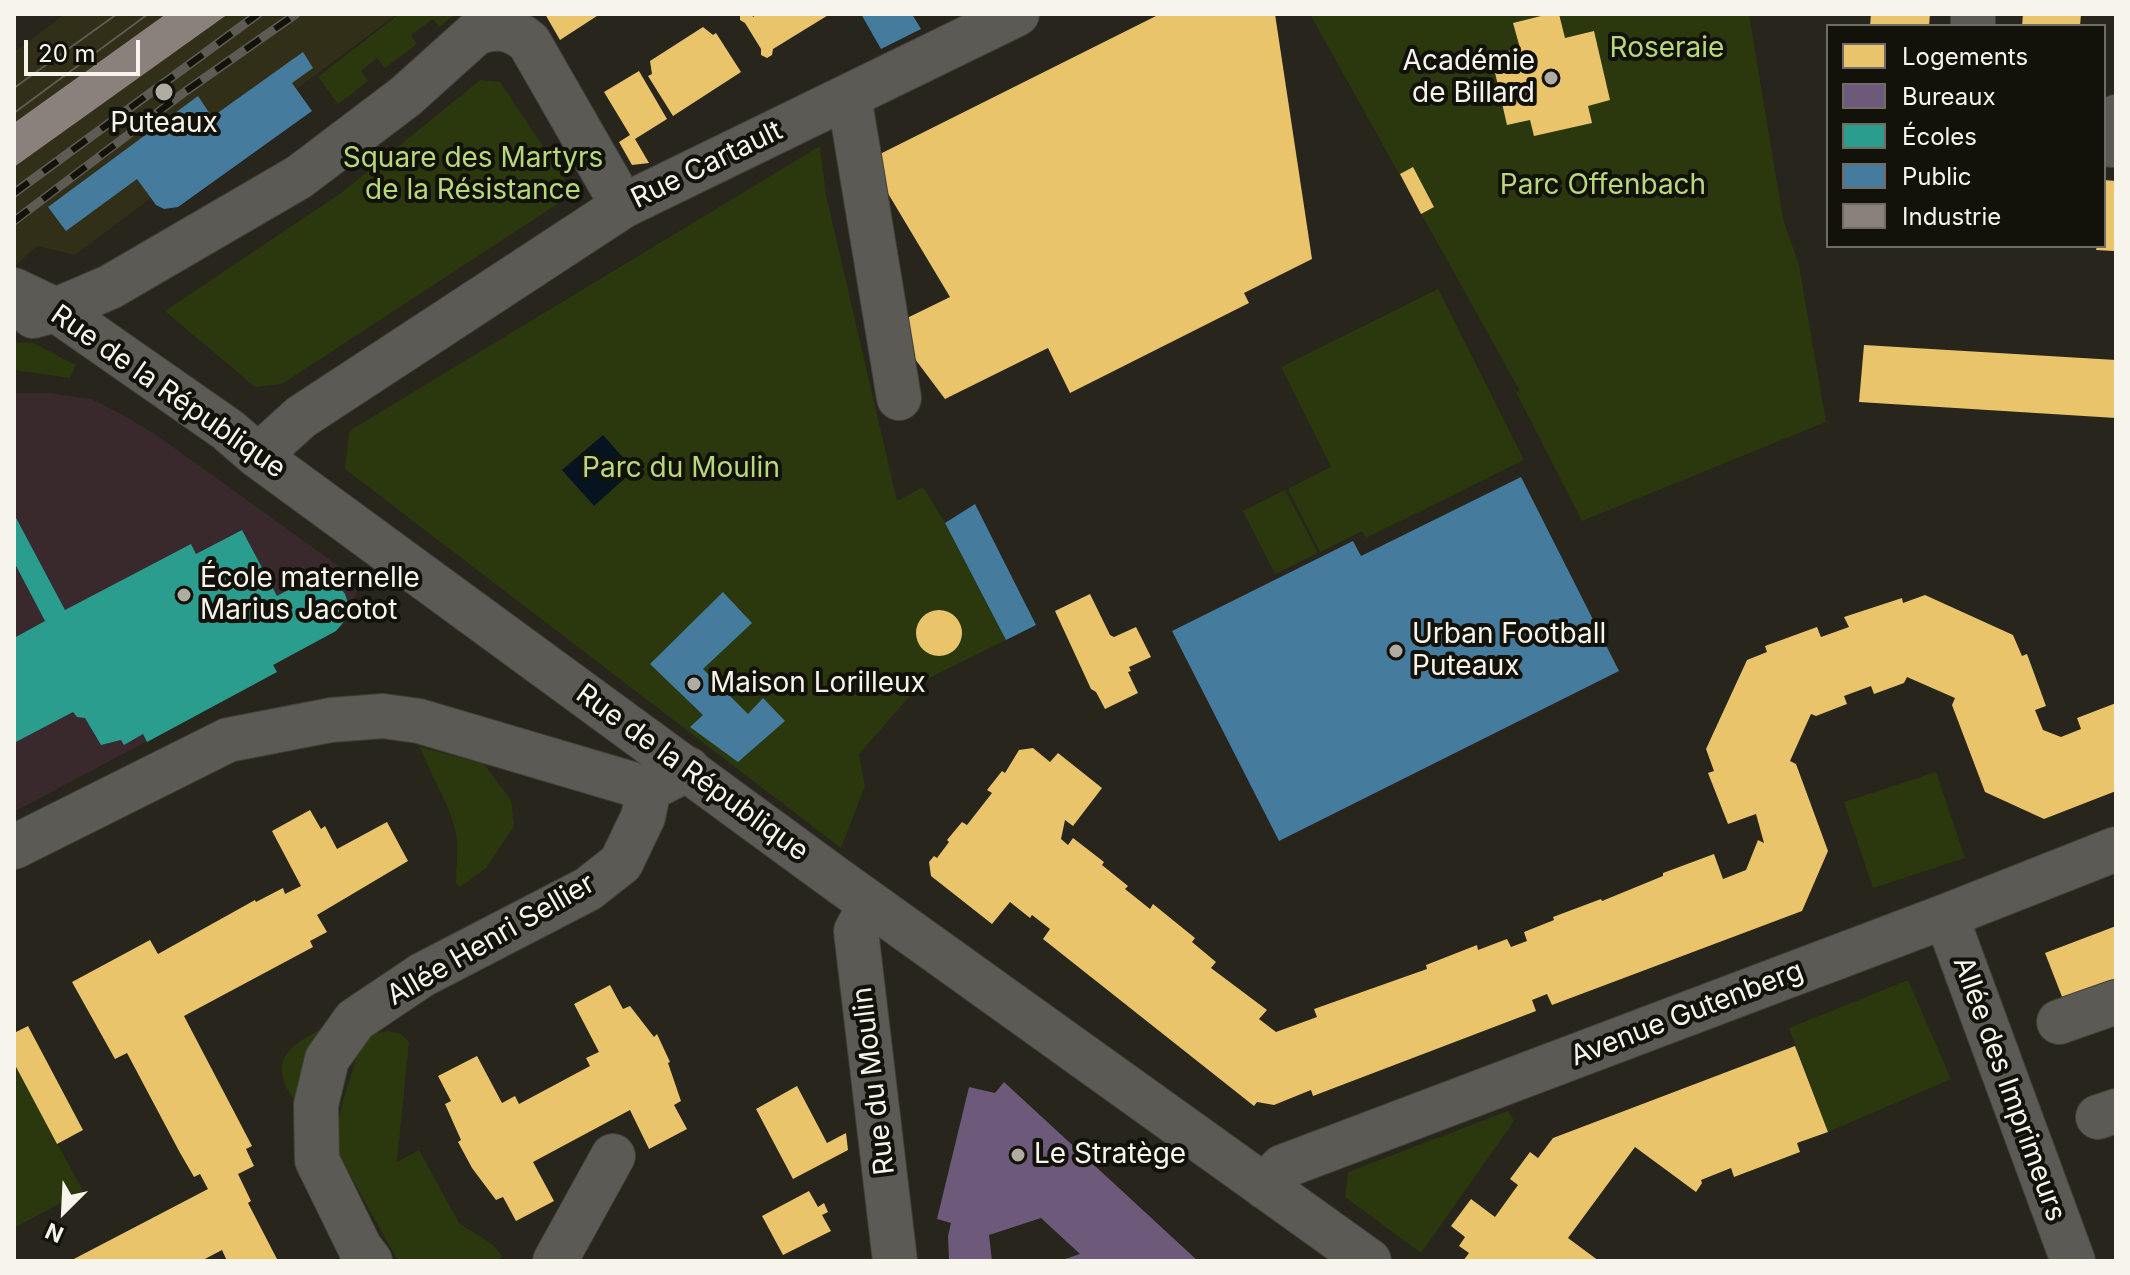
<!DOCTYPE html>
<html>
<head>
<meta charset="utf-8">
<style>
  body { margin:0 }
  #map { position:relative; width:2130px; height:1275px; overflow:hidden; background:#27251c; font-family:Inter,sans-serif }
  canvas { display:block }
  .frame { position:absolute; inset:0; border:16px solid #f7f5eb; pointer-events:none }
  .legend { position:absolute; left:1826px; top:24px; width:280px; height:224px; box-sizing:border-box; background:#12110a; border:2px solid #6e6c64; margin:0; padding:10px 14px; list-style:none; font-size:24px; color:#f7f5eb }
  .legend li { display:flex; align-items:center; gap:16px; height:40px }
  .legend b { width:40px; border:2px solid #6e6c64 }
  .north { position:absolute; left:24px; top:1171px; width:80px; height:80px; -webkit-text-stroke:6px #12110a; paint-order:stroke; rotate:204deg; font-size:22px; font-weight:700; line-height:32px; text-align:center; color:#f7f5eb }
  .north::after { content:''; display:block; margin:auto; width:28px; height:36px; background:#f7f5eb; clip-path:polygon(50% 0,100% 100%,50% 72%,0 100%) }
  .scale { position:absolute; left:24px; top:40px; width:116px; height:36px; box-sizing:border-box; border:4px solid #f7f5eb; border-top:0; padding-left:10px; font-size:24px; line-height:28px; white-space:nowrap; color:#f7f5eb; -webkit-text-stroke:6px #12110a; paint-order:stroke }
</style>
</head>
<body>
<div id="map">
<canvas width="2130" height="1275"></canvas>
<div class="frame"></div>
<ul class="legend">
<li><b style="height:22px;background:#e9c46a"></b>Logements</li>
<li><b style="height:22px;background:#6d597a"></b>Bureaux</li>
<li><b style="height:22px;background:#2a9d8f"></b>Écoles</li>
<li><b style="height:22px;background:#457b9d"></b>Public</li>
<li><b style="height:22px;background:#8a817c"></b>Industrie</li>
</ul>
<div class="north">N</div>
<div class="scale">20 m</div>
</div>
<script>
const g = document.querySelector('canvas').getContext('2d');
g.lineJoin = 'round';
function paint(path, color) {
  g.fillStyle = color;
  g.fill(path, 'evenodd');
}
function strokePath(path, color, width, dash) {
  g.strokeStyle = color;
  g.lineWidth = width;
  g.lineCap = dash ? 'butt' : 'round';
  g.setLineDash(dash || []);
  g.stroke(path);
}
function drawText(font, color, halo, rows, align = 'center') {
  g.font = font + ' Inter,sans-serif';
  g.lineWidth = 8;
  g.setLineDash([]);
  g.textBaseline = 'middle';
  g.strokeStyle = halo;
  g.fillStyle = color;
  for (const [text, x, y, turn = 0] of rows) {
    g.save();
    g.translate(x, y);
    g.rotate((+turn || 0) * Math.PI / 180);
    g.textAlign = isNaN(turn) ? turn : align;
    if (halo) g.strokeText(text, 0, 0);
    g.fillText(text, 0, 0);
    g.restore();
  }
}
paint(new Path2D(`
  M65,14H397L75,255L37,246L14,267V52Z`), '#322f19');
paint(new Path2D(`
  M14,393H49L92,399L123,415L155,434L361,582L341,627L274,665L277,672L14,812Z`), '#39282c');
paint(new Path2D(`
  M399,14H456L439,27L433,19L411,35L417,44L385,68L377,58L361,71L368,81L338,104L318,77Z
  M1310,14H1749L1783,219L1799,265L1826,422L1582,521L1516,392L1520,391Z
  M480,80L500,82L565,179L559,203L282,384L255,387L165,311L341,193Z
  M820,146L826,195L897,501L923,487L945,523L1006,640L923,681L859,754L865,786L841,848L345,469L349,431Z
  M1438,289L1524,460L1366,538L1362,531L1320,552L1288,489L1331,467L1281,367Z
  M14,342L33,343L76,365L70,378L14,370Z
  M1285,490L1318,553L1275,574L1243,511Z
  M420,747L484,764L511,800L514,826L486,868L460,887L456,884C456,870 458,855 457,840C453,808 431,777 420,747Z
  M1936,772L1965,858L1873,888L1844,802Z
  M1908,980L1951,1079L1828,1132L1789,1028Z
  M325,1027L298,1107C293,1098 285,1088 283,1078C275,1050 306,1038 325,1027Z
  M387,1031L401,1034L409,1042L397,1162L419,1150L459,1223L493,1245L503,1257L494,1261H398L340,1157C329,1128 353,1072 362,1041L376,1033Z
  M14,1063L83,1191L14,1228Z
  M1508,1111L1514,1121L1421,1253L1345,1197L1348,1172Z`), '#2b380e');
paint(new Path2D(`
  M603,435L634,470L594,506L562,470Z`), '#051420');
paint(new Path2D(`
  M545,14H600L560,40Z
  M740,14H752L753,17L757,14H830L773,49L772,55L767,58L761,55V49L745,23L740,20Z
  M1160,14H1275L1312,259L1244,293L1249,303L1070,393L1048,348L945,399L915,359L905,319L950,297L868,160Z
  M1549,14H1559L1565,38L1594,31L1610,100L1588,106L1592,123L1534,136L1530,120L1507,125L1491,55L1520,48L1513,23Z
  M1871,14H1930L1929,26H1870Z
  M2023,14H2081L2080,26H2022Z
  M703,27L713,35L716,33L741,72L673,116L648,76L652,74L650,61Z
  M639,71L667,119L635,139L649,163L632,165L619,142L630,135L604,92Z
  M1413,167L1434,207L1421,214L1400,174Z
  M2104,180L2116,181L2114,251L2096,250L2097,246H2104Z
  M1864,345L2116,360V418L1859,402Z
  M1090,594L1110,635L1114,637L1136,627L1151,657L1129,667L1131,671L1128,672L1138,693L1105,709L1096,692L1091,689L1055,611Z
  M1925,595L2013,635L2022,656L2027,654L2046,706L2035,710L2043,730L2061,737L2081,729L2077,718L2116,703V791L2044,819L1985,792L1952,705L1955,698L1907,677L1904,683L1874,694L1871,686L1844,696L1847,704L1816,716L1811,714L1790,761L1796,764L1828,851L1802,911L1552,1005L1547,994L1532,1000L1536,1011L1313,1096L1311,1090L1274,1105L1257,1102L1254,1106L1043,939L1050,929L1032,915L1030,918L1010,902L992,924L931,876L929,862L934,856L937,858L949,842L947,840L962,822L967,825L992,793L987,790L1002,771L1005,773L1019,750L1033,748L1050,762L1058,753L1102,788L1073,826L1065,820L1061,839L1068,845L1073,838L1104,862L1102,865L1128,886L1125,889L1150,909L1153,904L1195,938L1192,942L1216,962L1211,968L1267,1010L1259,1019L1276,1032L1317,1017L1314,1009L1427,969L1426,965L1477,945L1478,950L1507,939L1511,947L1527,941L1524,932L1554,920L1553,917L1601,899L1602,901L1663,876V873L1714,854L1723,879L1746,870L1758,840L1764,843L1756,814L1728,824L1708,773L1714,771L1706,749L1747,660L1767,652L1765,646L1817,627L1821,637L1849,627L1844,617L1902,598L1903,603Z
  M916 633a23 23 0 1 1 46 0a23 23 0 1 1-46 0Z
  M310,810L321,829L325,826L337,849L387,822L408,861L317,915L327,932L310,941L313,947L184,1016L252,1146L246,1149L254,1166L238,1174L251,1201L248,1203L278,1261H227L222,1250L201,1261H70L208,1189L200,1174L194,1177L179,1151L127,1053L115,1059L72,982L150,940L158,954L255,900L256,902L283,888L285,894L301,886L272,831Z
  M2116,926V988L2066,1007L2045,953Z
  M610,985L623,1009L630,1006L654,1037L657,1034L670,1062L668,1063L681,1101L674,1105L687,1129L649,1149L630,1110L533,1162L554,1201L516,1221L503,1197L496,1200L472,1168L458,1142L461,1140L445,1104L451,1101L438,1076L477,1056L502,1103L515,1096L519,1104L590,1066L586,1058L599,1052L574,1004Z
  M28,1026L83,1130L57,1144L14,1063V1033Z
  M1795,1046L1828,1132L1797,1143L1800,1152L1734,1177L1731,1168L1701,1180L1702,1183L1696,1192L1635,1147L1568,1238L1599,1261H1463L1469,1253L1459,1246L1465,1237L1451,1226L1471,1199L1495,1217L1518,1185L1510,1179L1530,1152L1538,1158L1553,1138Z
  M797,1086L827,1143L846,1133L848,1150L793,1179L756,1109Z
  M809,1191L818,1207L824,1203L828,1212L822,1215L831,1231L783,1255L762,1216Z`), '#e9c46a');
paint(new Path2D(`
  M1004,1082L1198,1261H1059L1080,1254L1041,1218L989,1235L992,1261H949L948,1236L951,1223L937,1219L969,1087L995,1093Z`), '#6d597a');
paint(new Path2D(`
  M14,514L65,610L191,544L196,554L242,530L277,596L306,580L326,578L336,583L345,594L348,603L347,618L336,631L273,665L277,672L147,742L143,734L124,745L121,740L101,745L85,718L77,717L73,712L14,743V638L45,621L14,562Z`), '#2a9d8f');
paint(new Path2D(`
  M861,14H912L921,29L881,49Z
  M303,52L313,68L292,83L312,111L178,207L164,209L156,205L137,179L66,231L48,207L198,96L212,117Z
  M1521,477L1619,671L1279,841L1172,631L1353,541L1361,556Z
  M975,504L1036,625L1006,640L945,523Z
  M723,592L752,623L703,669L748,714L763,698L785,721L738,762L690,727L703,715L650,664Z`), '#457b9d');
paint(new Path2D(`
  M166,14H228L14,167V123Z`), '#8a817c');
const minor = new Path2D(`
  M1973,26V14
  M849,96L899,398
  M2104,144L2114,145L2116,117
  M14,290L56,310L228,430L258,456L836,879L1369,1261
  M33,316L56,310L110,287L299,177L406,96L476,33C498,25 512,28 529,42L623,206
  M258,456L301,417L623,206L1017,14
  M14,847L228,740L331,720L383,716L419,721L649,789L688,769
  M871,904L856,931L895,1261
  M1946,916L2073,1261
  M2059,1022L2116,1002
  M2098,1117L2116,1111
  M1265,1187L1282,1167L1946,916L2116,849
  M370,1261L360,1248L317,1160L316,1105L327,1059L355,1020L422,975L588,889L621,863L643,817L649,789
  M555,1261L613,1156`);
strokePath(minor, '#414039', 46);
strokePath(minor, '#5b5a54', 44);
strokePath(new Path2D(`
  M14,88L117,14
  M14,113L148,14`), '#5d5b54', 2);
const rail = new Path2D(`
  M14,193L258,14
  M14,221L186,91L296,14`);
strokePath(rail, '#5d5b54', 9);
strokePath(rail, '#12110a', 6, [18]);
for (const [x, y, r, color] of [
  [1551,78,8,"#aeaca3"],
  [164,92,10,"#aeaca3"],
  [184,595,8,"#aeaca3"],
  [1396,651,8,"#aeaca3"],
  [694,684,8,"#aeaca3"],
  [1018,1155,8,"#aeaca3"]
]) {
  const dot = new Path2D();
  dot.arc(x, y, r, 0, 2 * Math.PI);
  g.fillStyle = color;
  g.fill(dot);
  strokePath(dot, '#12110a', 3);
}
drawText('28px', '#b7d97b', '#12110a', [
  ["Roseraie",1667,49],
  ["Square des Martyrs",473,159],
  ["de la Résistance",473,191],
  ["Parc Offenbach",1603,186],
  ["Parc du Moulin",681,469]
]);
drawText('28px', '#f7f5eb', '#12110a', [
  ["Académie",1535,62,"right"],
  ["de Billard",1535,94,"right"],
  ["Puteaux",164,124,"center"],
  ["École maternelle",200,579],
  ["Marius Jacotot",200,611],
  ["Urban Football",1412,635],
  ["Puteaux",1412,667],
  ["Maison Lorilleux",710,684],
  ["Le Stratège",1034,1155]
], 'left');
drawText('28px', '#f7f5eb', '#12110a', [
  ["Rue Cartault",707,165,-26],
  ["Rue de la République",168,392,35],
  ["Rue de la République",692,773,36],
  ["Allée Henri Sellier",491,940,-30],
  ["Avenue Gutenberg",1687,1014,-21],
  ["Rue du Moulin",874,1081,-97],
  ["Allée des Imprimeurs",2009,1089,70]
]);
</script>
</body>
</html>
